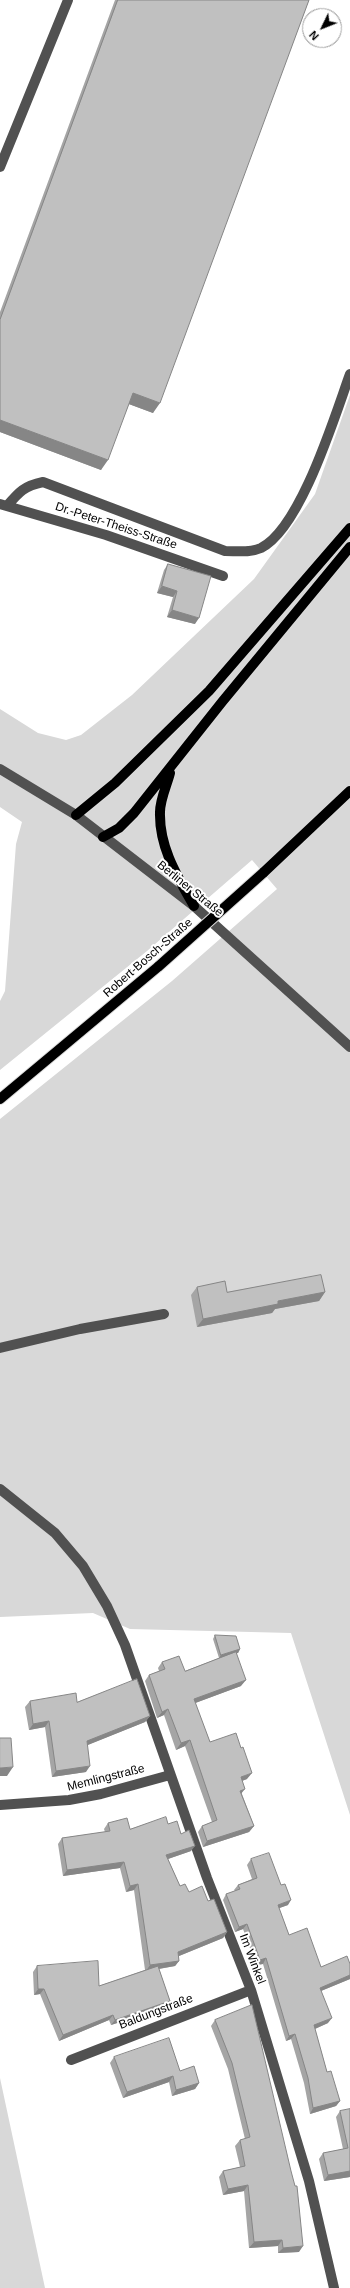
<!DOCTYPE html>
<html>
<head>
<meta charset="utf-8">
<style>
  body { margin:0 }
  #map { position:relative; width:350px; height:2288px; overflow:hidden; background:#fff; font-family:Helvetica,sans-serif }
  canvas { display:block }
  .north { position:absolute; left:302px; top:8px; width:40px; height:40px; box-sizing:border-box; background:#fff; border:1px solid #999; border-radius:50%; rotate:227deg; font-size:11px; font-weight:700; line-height:16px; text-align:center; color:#000 }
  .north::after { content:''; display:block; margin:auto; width:14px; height:18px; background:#000; clip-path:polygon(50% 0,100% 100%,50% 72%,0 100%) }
</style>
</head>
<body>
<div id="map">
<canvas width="350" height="2288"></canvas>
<div class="north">N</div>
</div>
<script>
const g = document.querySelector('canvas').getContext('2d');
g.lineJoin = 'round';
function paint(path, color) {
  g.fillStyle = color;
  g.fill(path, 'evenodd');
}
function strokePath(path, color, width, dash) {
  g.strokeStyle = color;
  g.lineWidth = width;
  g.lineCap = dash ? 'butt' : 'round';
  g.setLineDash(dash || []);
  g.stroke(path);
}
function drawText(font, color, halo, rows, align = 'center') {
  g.font = font + ' Helvetica,sans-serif';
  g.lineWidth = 4;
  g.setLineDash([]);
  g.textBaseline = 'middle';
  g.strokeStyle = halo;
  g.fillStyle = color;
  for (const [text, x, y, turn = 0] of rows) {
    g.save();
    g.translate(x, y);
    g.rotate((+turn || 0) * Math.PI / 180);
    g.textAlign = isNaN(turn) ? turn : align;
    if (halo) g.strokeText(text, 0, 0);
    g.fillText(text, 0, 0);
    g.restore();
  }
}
paint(new Path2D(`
  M350,395V1815L291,1633L130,1629L93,1613L0,1617V1119L172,981L277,889L252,860L147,951L0,1070V1001L5,991L16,844L22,822L0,807V709L38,733L66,740L81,735L132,695L254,579L315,494Z
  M0,2078L45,2288H0Z`), '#d8d8d8');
const major = new Path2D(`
  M170,773C167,785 160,799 160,812C159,847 177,876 194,906
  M76,815L115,783L209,691L350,528
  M103,837L119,828L134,813L222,702L350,547
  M263,873L350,791
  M0,1099L159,966`);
strokePath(major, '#dbdbdb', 12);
strokePath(new Path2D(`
  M0,167L68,0
  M0,504L106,535L223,576
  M7,506C19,492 24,486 43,482L225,551C237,551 250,553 261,548C301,528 335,415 350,374
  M0,769L76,815L194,906L350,1047
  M0,1348L80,1329L164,1314
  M0,1489L55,1533L83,1566L107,1606L125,1645L207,1878L251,1990L309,2181L334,2288
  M0,1805L69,1800L101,1794L170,1775
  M71,2060L251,1990`), '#515151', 10);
strokePath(major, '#000', 10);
const majorBridge = new Path2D(`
  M159,966L263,873`);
strokePath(majorBridge, '#dbdbdb', 12, []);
strokePath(majorBridge, '#000', 10);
paint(new Path2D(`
  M115,0H309L153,413L129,404L101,470L0,432V312Z
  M168,564L195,624L167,617L173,597L157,593L164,570Z
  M197,1287L227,1292H325L319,1301L275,1309L272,1313L197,1327L191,1295Z
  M215,1635L240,1649L238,1653H236L241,1686L195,1703L210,1742L247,1779L242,1781V1794L254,1826L249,1832L203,1847L198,1832L202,1826L212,1822L185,1746L176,1750L164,1715L157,1718L145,1681L149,1675L159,1671L158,1668L162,1662L185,1671L219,1658L213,1639Z
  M30,1701L77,1702L150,1716L145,1722L87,1745L86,1772L52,1777L45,1727L29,1730L25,1707Z
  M108,1823L130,1829L168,1824L181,1834L191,1851L168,1859L180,1886L189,1892L208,1901L227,1932L223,1938L179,1956V1961L175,1966L159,1969L170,2001L166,2007L111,2025L109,2020L59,2041L40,1994L34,1995L33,1972L37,1966L99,1986L145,1970L134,1890L126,1892L120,1868L63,1876L58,1844L62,1838L105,1832L104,1829Z
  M251,1859L288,1905L279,1908L289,1935L321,1967L350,1964V1979L321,1991L328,2023L315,2029L327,2072L340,2101L336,2106L310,2114L304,2083L291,2039L286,2041L263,1964L256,1965L243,1929L235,1932L223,1900L226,1894L235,1891L234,1890L238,1885L252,1879L247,1865Z
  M252,2005L299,2252L278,2253V2246L249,2248L244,2191L223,2195L219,2177L223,2171L240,2167L235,2146L240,2140L245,2139L228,2069L211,2026L215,2020Z
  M114,2057L180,2071L199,2083L195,2089L172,2096L169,2082L123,2098L110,2063Z
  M350,2109V2177L324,2181L319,2159L323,2153L343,2149L336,2117L340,2111Z`), '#a5a5a5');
paint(new Path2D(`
  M133,393L160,403L153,413L126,403Z
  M0,420L108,460L101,470L0,432Z
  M162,586L177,591L173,597L157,593Z
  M172,610L199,618L195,624L167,617Z
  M325,1292L319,1301L275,1309L272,1313L197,1327L203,1319L278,1301Z
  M240,1649L238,1653L219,1658L221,1655Z
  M246,1680L241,1686L190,1705L194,1699Z
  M168,1709L164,1715L157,1718L162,1712Z
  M150,1716L145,1722L83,1747L87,1741Z
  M49,1721L45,1727L29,1730L33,1724Z
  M190,1740L185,1746L176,1750L181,1743Z
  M90,1766L86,1772L52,1777L56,1771Z
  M13,1767L7,1776H0V1768Z
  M252,1773L247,1779L236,1783L241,1777Z
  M245,1789L240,1795V1791Z
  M254,1826L249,1832L203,1847L207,1841Z
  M195,1846L191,1851L162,1861L166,1855Z
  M124,1862L120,1868L63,1876L67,1870Z
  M138,1884L134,1890L126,1892L130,1886Z
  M291,1900L288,1905L274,1910L278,1905Z
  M247,1924L243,1929L235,1932L239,1927Z
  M227,1932L223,1938L174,1958L178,1952Z
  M266,1958L263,1964L256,1965L260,1960Z
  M179,1961L175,1966L146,1971L150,1965Z
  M350,1975V1979L316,1993L320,1988Z
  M38,1989H44L40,1994L34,1995Z
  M170,2001L166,2007L111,2025L115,2020Z
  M113,2015L109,2020L59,2041L63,2035Z
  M332,2018L328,2023L310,2031L314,2025Z
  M295,2034L291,2039L286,2041L289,2036Z
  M173,2076L169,2082L123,2098L127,2092Z
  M199,2083L195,2089L172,2096L176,2090Z
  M340,2101L336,2106L310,2114L313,2108Z
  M350,2171V2177L324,2181L328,2175Z
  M248,2185L244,2191L223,2195L228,2189Z
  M282,2240L278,2246L249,2248L254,2242Z
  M303,2246L299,2252L278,2253L283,2248Z`), '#868686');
const building = new Path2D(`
  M118,0H309L160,403L133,393L108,460L0,420V320Z
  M168,564L211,576L199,618L172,610L177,591L162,586Z
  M321,1275L325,1292L278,1301V1304L203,1319L197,1287L225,1281L227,1292Z
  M215,1635L236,1636L240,1649L221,1655Z
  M236,1652L246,1680L194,1699L210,1742L236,1733L241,1748L243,1747L252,1773L241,1777L245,1789L240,1791L254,1826L207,1841L202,1826L217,1820L190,1740L181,1743L168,1709L162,1712L149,1675L165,1669L162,1662L179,1656L185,1671Z
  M137,1679L150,1716L87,1741L90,1766L56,1771L49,1721L33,1724L30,1701L76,1693L77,1702Z
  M0,1738H11L13,1767L0,1768Z
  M166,1817L168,1824L177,1821L181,1834L189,1830L195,1846L166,1855L180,1886L185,1884L189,1892L202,1886L208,1901L214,1899L227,1932L178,1952L179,1961L150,1965L138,1884L130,1886L124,1862L67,1870L62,1838L110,1831L108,1823L127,1818L130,1829Z
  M269,1853L281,1885L285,1884L291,1900L278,1905L289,1935L307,1928L321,1967L347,1956L350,1964V1975L320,1988L332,2018L314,2025L327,2072L331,2071L340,2101L313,2108L308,2078L295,2034L289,2036L266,1958L260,1960L247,1924L239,1927L226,1894L240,1889L238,1885L257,1878L251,1859Z
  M98,1961L99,1986L158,1966L170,2001L115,2020L113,2015L63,2035L44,1989H38L37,1966Z
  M252,2005L291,2171L295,2186H297L303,2246L283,2248L282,2240L254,2242L248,2185L228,2189L223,2171L245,2166L240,2140L250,2137L232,2063L215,2020Z
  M169,2038L180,2071L194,2066L199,2083L176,2090L173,2076L127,2092L114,2057Z
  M350,2109V2171L328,2175L323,2153L348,2148L340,2111Z`);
paint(building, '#c0c0c0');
strokePath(building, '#868686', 1);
drawText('12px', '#000', '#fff', [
  ["Dr.-Peter-Theiss-Straße",116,526,18],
  ["Berliner Straße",190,889,39],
  ["Robert-Bosch-Straße",148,958,-41],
  ["Memlingstraße",106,1778,-14],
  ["Im Winkel",252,1959,69],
  ["Baldungstraße",156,2012,-21]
]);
</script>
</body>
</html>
